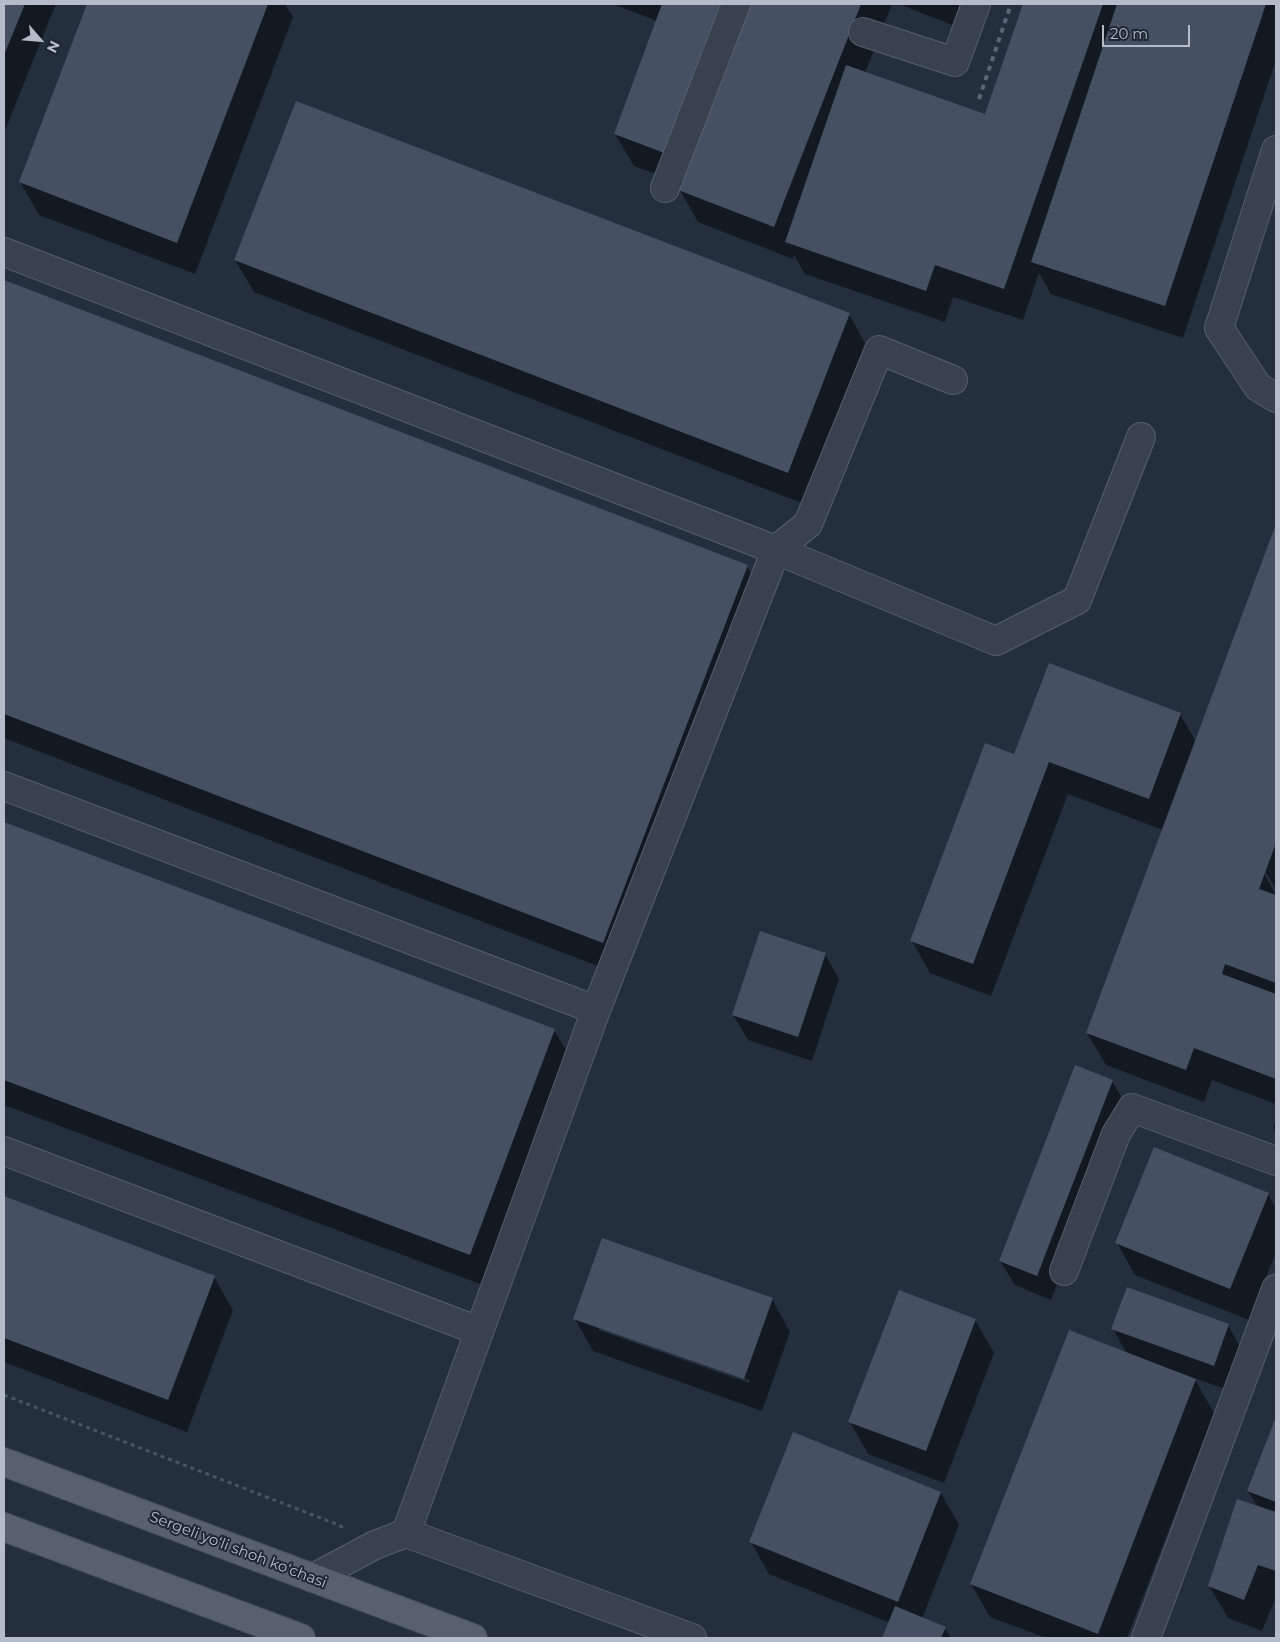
<!DOCTYPE html>
<html>
<head>
<meta charset="utf-8">
<style>
  body { margin:0 }
  #map { position:relative; width:1280px; height:1642px; overflow:hidden; background:#242f3e; font-family:Montserrat,sans-serif }
  canvas { display:block }
  .frame { position:absolute; inset:0; border:5px solid #b4bcc9; pointer-events:none }
  .north { position:absolute; left:15px; top:15px; width:50px; height:50px; -webkit-text-stroke:4px #1d2633; paint-order:stroke; rotate:117deg; font-size:14px; font-weight:700; line-height:20px; text-align:center; color:#b4bcc9 }
  .north::after { content:''; display:block; margin:auto; width:18px; height:22px; background:#b4bcc9; clip-path:polygon(50% 0,100% 100%,50% 72%,0 100%) }
  .scale { position:absolute; left:1102px; top:25px; width:88px; height:22px; box-sizing:border-box; border:2px solid #b4bcc9; border-top:0; padding-left:6px; font-size:15px; line-height:18px; white-space:nowrap; color:#b4bcc9; -webkit-text-stroke:4px #1d2633; paint-order:stroke }
</style>
</head>
<body>
<div id="map">
<canvas width="1280" height="1642"></canvas>
<div class="frame"></div>
<div class="north">N</div>
<div class="scale">20 m</div>
</div>
<script>
const g = document.querySelector('canvas').getContext('2d');
g.lineJoin = 'round';
function paint(path, color) {
  g.fillStyle = color;
  g.fill(path, 'evenodd');
}
function strokePath(path, color, width, dash) {
  g.strokeStyle = color;
  g.lineWidth = width;
  g.lineCap = dash ? 'butt' : 'round';
  g.setLineDash(dash || []);
  g.stroke(path);
}
function drawText(font, color, halo, rows, align = 'center') {
  g.font = font + ' Montserrat,sans-serif';
  g.lineWidth = 4;
  g.setLineDash([]);
  g.textBaseline = 'middle';
  g.strokeStyle = halo;
  g.fillStyle = color;
  for (const [text, x, y, turn = 0] of rows) {
    g.save();
    g.translate(x, y);
    g.rotate((+turn || 0) * Math.PI / 180);
    g.textAlign = isNaN(turn) ? turn : align;
    if (halo) g.strokeText(text, 0, 0);
    g.fillText(text, 0, 0);
    g.restore();
  }
}
paint(new Path2D(`
  M4,4H56L4,133Z
  M88,4H285L293,17L195,274L39,215L20,182Z
  M613,4H892L865,73L986,115L1025,4H1276V60L1183,338L1051,294L1039,273L1023,320L953,297L945,322L805,274L794,255L793,259L698,222L680,190L682,184L634,166L615,134L657,21Z
  M899,4H960L952,25Z
  M235,260L849,314L867,347L807,505L254,292Z
  M4,281L747,566L765,598L621,975L4,738Z
  M1276,527V890L1263,867L1261,868L1276,895V1104L1212,1080L1204,1102L1106,1065L1087,1033L1163,830L1068,794L991,996L930,973L912,941L1015,755L1180,714L1196,742Z
  M4,823L554,1030L573,1062L488,1287L4,1105Z
  M825,954L839,979L812,1061L748,1040L733,1015Z
  M1112,1081L1126,1105L1051,1300L1015,1285L1000,1261Z
  M1276,1119V1134L1273,1128Z
  M1268,1194L1276,1209V1252L1249,1320L1135,1275L1117,1243Z
  M4,1198L214,1277L233,1310L187,1432L4,1362Z
  M772,1299L790,1332L762,1411L593,1351L575,1319ZM599,1327L750,1380L749,1383L599,1330Z
  M975,1320L994,1353L944,1483L868,1454L850,1422Z
  M1228,1325L1242,1350L1228,1390L1194,1378L1214,1413L1127,1638H1046L990,1617L971,1584L1127,1354L1113,1329Z
  M1276,1420V1597L1262,1631L1228,1618L1209,1586L1258,1507L1248,1491Z
  M941,1493L959,1525L922,1619L945,1628L951,1638H883L890,1623L769,1574L751,1542Z`), '#0007');
paint(new Path2D(`
  M4,4H25L4,55Z
  M87,4H268L177,243L19,182Z
  M662,4H723L667,154L614,134Z
  M750,4H861L774,227L678,190Z
  M1023,4H1103L1004,289L935,265L926,291L785,242L846,65L985,114Z
  M1117,4H1266L1165,306L1031,262Z
  M296,101L850,313L788,473L234,260Z
  M4,280L748,565L603,943L4,714Z
  M1276,524V843L1259,889L1276,895V983L1225,964L1222,974L1276,994V1079L1194,1048L1186,1070L1086,1033Z
  M1049,663L1181,713L1149,799L1049,762L973,964L910,941L985,743L1014,754Z
  M4,822L555,1029L470,1255L4,1080Z
  M760,931L826,953L798,1037L732,1015Z
  M1075,1065L1113,1080L1037,1276L999,1261Z
  M1154,1147L1269,1193L1230,1289L1115,1243Z
  M4,1196L215,1276L168,1400L4,1338Z
  M602,1238L773,1298L744,1379L573,1319Z
  M1127,1287L1229,1324L1214,1366L1111,1329Z
  M899,1290L976,1319L926,1451L848,1422Z
  M1069,1330L1196,1379L1098,1634L970,1584Z
  M1276,1417V1502L1247,1491Z
  M793,1432L941,1492L898,1602L749,1542Z
  M1237,1499L1276,1512V1571L1258,1565L1244,1600L1208,1586Z
  M895,1606L946,1627L941,1638H882Z`), '#455162');
const minor = new Path2D(`
  M863,32L955,62L976,4
  M1276,150L1219,328L1258,387L1276,398
  M665,188L736,4
  M4,252L776,550L596,1010L406,1533
  M953,380L879,350L808,524L776,550L996,641L1077,600L1141,437
  M4,786L596,1010
  M4,1151L479,1331
  M1064,1271L1116,1134L1132,1108L1276,1161
  M313,1578L375,1545L406,1533L692,1638
  M1146,1638L1276,1289`);
const major = new Path2D(`
  M4,1462L473,1638
  M4,1527L301,1638`);
strokePath(minor, '#565f6c', 30);
strokePath(major, '#414a57', 30);
strokePath(new Path2D(`
  M4,1395L336,1524L344,1528`), '#44595c', 3, [4, 4]);
strokePath(minor, '#38414e', 28);
strokePath(major, '#56606e', 28);
strokePath(new Path2D(`
  M979,99L1011,4`), '#5a6575', 4, [5, 5]);
drawText('15px', '#b4bcc9', '#1d2633', [
  ["Sergeli yo‘li shoh ko‘chasi",238,1550,21]
]);
</script>
</body>
</html>
